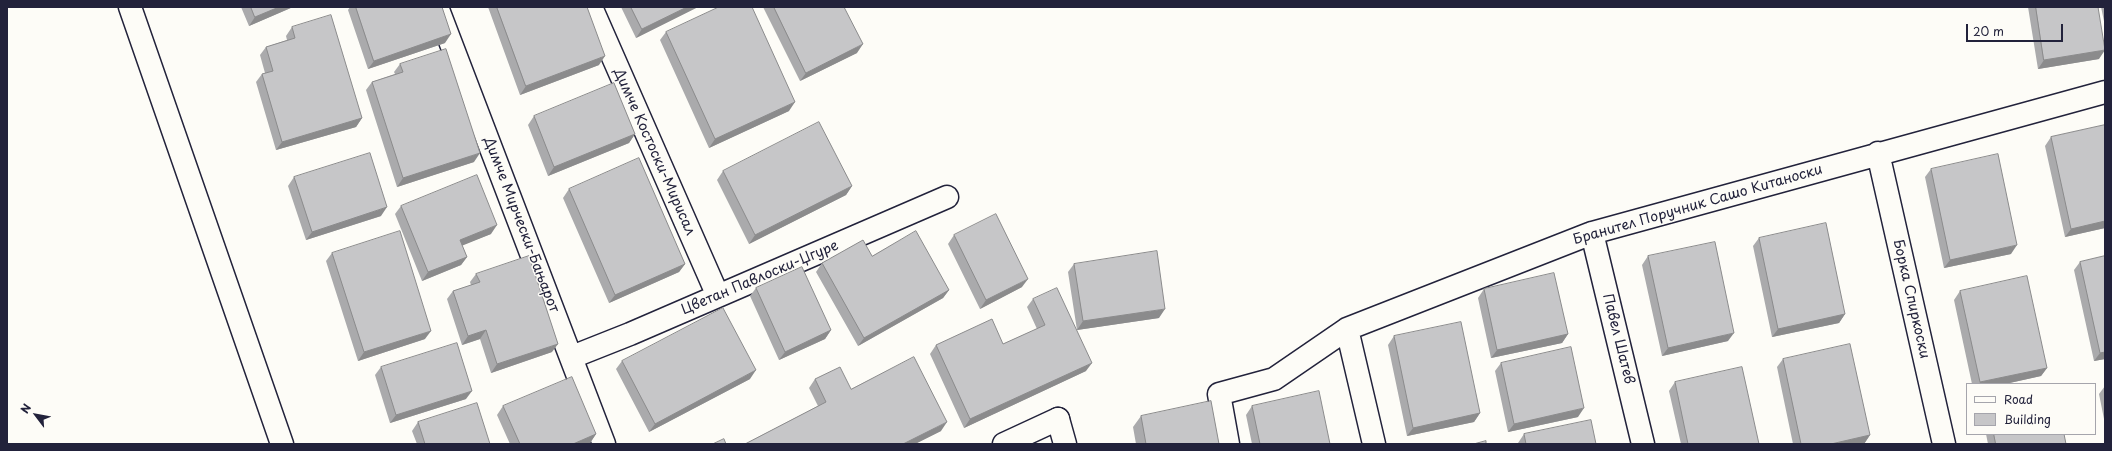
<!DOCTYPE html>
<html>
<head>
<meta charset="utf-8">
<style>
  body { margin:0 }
  #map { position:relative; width:2112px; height:451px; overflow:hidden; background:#fdfcf7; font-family:"Playpen Sans",sans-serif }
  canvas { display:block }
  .frame { position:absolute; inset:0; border:8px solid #22223b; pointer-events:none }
  .legend { position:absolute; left:1966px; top:383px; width:130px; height:52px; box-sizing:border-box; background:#fdfcf7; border:1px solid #a5a5ac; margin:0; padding:5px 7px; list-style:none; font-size:12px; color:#22223b }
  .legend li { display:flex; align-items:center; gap:8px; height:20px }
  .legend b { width:20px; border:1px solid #a5a5ac }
  .north { position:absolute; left:16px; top:395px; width:40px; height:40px; -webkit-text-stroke:3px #fdfcf7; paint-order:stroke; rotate:302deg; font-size:11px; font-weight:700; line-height:16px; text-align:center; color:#22223b }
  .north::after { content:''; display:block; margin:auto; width:14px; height:18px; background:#22223b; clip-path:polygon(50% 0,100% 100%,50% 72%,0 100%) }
  .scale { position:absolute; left:1966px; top:24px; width:97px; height:18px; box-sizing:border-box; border:2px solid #22223b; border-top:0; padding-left:5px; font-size:12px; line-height:14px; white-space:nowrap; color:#22223b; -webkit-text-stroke:3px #fdfcf7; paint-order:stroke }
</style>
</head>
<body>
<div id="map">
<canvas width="2112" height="451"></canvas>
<div class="frame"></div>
<ul class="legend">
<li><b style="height:5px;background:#fdfcf7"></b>Road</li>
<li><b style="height:11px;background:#c6c6c8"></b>Building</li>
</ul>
<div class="north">N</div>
<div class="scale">20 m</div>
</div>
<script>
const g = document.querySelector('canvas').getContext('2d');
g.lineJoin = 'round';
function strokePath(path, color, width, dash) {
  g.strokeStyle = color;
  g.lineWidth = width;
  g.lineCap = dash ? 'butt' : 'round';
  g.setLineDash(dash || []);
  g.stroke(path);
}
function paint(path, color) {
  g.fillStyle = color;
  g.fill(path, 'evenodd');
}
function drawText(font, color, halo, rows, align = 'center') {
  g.font = font + ' "Playpen Sans",sans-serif';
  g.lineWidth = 3;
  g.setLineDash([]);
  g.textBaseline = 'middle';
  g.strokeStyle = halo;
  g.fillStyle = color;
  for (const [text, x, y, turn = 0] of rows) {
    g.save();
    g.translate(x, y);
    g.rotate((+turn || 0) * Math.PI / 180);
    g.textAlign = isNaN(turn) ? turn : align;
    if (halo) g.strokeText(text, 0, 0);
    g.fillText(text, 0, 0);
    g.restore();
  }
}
const street = new Path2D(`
  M437,7L604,444
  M591,7L718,296
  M1878,153L1944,444
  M1592,233L1643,444
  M1347,329L1374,444
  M572,357L630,334L947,197
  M1058,419L1065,444
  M1228,444L1219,394L1274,379L1347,329L1592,233L2105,92`);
const secondary = new Path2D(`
  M130,7L282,444
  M1004,444L1058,419`);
strokePath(street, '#22223b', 25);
strokePath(secondary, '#22223b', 25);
strokePath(street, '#fdfcf7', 22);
strokePath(secondary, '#fdfcf7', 22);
paint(new Path2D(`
  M241,7H293L249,26Z
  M350,7H442L445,43L368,69L348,10Z
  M488,7H587L599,65L520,95Z
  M621,7H698L636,38Z
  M763,7H844L857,53L800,81Z
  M2028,7H2098L2099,59L2038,69Z
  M2101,7H2105V26Z
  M292,27L362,118L356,127L276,150L256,82L262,74L265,73L260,55L266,47L287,40L286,36Z
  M666,32L789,111L709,148L660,40Z
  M400,64L474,162L397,187L366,90L372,82L395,74L394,72Z
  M534,116L635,134L629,143L548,176L528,125Z
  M2105,125V228L2065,237L2045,146L2051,137Z
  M1931,169L2011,254L1944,268L1925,177Z
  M723,171L852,186L846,195L749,244L717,180Z
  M294,177L381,216L306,240L288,186Z
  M569,189L685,264L679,272L609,303L563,198Z
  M401,206L491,234L462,245L467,257L461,265L422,281L395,214Z
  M954,235L1022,287L980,309L948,244Z
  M1759,238L1845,314L1839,323L1772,337L1753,246Z
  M332,253L425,339L358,361L326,261Z
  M872,256L949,290L943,298L858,346L816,272L822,263Z
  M1648,256L1728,341L1662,356L1642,265Z
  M2105,256V359L2094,361L2074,270L2080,262Z
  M1074,264L1159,318L1077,330L1068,272Z
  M476,274L552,352L491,373L480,339L462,345L447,299L453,291L471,285L470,282Z
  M756,288L831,330L825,339L779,360L750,296Z
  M1484,289L1568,334L1562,343L1491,358L1478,298Z
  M1960,291L2047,368L2041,376L2005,384H1972L1954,300Z
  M1033,299L1086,371L964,428L930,354L936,345L1003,344L1037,329L1027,307Z
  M1394,336L1480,413L1474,422L1407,436L1388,345Z
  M1783,359L1870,435L1864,444H1793L1777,367Z
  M622,361L750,379L649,432L616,369Z
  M1501,363L1578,417L1508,432L1495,371Z
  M381,367L466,399L390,423L375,375Z
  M815,379L851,389L941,431L915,444H745L818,406L809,388Z
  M1675,382L1759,444H1681L1669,391Z
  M2105,386V424L2099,394Z
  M503,406L596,434L590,443L587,444H510L497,415Z
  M1252,406L1330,444H1252L1246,415Z
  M1141,416L1219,444H1136L1133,427Z
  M418,422L490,444H417L412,431Z
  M1524,434L1596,444H1518V443Z
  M1986,434H2064L2066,444H1988Z`), '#aaaaac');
paint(new Path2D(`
  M279,7H293L249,26L255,17Z
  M687,7H698L636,38L642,29Z
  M451,34L445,43L368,69L374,61Z
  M863,44L857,53L800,81L806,73Z
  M2105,50L2099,59L2038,69L2044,60Z
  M605,56L599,65L520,95L526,86Z
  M795,102L789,111L709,148L715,139Z
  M362,118L356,127L276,150L282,142Z
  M635,134L629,143L548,176L554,167Z
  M480,153L474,162L397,187L403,178Z
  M852,186L846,195L749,244L755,235Z
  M387,207L381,216L306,240L312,232Z
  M2105,221V228L2065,237L2071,229Z
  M497,225L491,234L454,249L460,240Z
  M2017,245L2011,254L1944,268L1950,260Z
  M467,257L461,265L422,281L428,272Z
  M685,264L679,272L609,303L615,295Z
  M1028,279L1022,287L980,309L986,300Z
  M949,290L943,298L858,346L864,338Z
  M1165,309L1159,318L1077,330L1083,321Z
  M1845,314L1839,323L1772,337L1778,329Z
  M486,330L480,339L462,345L468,336Z
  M831,330L825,339L779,360L785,352Z
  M431,331L425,339L358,361L364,352Z
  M1734,333L1728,341L1662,356L1668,348Z
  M1568,334L1562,343L1491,358L1497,350Z
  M558,344L552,352L491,373L497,364Z
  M2105,352V359L2094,361L2100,353Z
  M1092,363L1086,371L964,428L970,419Z
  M2047,368L2041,376L2005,384H1979L1980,382Z
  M756,370L750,379L649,432L655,424Z
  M472,391L466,399L390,423L396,415Z
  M1584,408L1578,417L1508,432L1514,424Z
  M1480,413L1474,422L1407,436L1413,428Z
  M947,422L941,431L915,444H903Z
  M596,434L590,443L587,444H573Z
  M1870,435L1864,444H1831Z`), '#8b8b8c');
const building = new Path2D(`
  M251,7H279L255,17Z
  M356,7H442L451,34L374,61Z
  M497,7H587L605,56L526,86Z
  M631,7H687L642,29Z
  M719,7H752L795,102L715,139L666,32Z
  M774,7H844L863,44L806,73Z
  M2036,7H2098L2105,50L2044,60Z
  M331,15L362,118L282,142L262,74L273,71L266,47L295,38L292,27Z
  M446,49L480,153L403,178L372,82L403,72L400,64Z
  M614,83L635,134L554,167L534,116Z
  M819,122L852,186L755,235L723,171Z
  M2105,125V221L2071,229L2051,137Z
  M370,153L387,207L312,232L294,177Z
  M1998,154L2017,245L1950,260L1931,169Z
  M639,158L685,264L615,295L569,189Z
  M477,175L497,225L460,240L467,257L428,272L401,206Z
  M996,214L1028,279L986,300L954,235Z
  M1826,223L1845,314L1778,329L1759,238Z
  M400,231L431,331L364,352L332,253Z
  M916,231L949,290L864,338L822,263L863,240L872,256Z
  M1715,242L1734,333L1668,348L1648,256Z
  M1157,251L1165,309L1083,321L1074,264Z
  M529,256L558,344L497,364L486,330L468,336L453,291L480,282L476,274Z
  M2105,256V352L2100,353L2080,262Z
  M802,267L831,330L785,352L756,288Z
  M1554,273L1568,334L1497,350L1484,289Z
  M2027,276L2047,368L1980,382L1960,291Z
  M1057,288L1092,363L970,419L936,345L992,319L1003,344L1045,325L1033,299Z
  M723,308L756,370L655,424L622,361Z
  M1461,322L1480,413L1413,428L1394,336Z
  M457,343L472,391L396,415L381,367Z
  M1850,344L1870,435L1831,444H1801L1783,359Z
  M1571,347L1584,408L1514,424L1501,363Z
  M914,357L947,422L903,444H745L826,402L815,379L840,367L851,389Z
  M1742,367L1759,444H1688L1675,382Z
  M572,377L596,434L573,444H520L503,406Z
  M1319,391L1330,444H1260L1252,406Z
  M1211,401L1219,444H1146L1141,416Z
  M477,403L490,444H425L418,422Z
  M1591,420L1596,444H1526L1524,434Z
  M1994,434H2064L2066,444H1996Z
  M724,439L726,444H713Z
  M1486,441V444H1474Z`);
paint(building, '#c6c6c8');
strokePath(building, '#8b8b8c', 1);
drawText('14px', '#22223b', '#fdfcf7', [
  ["Димче Костоски-Мирисал",654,152,66],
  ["Бранител Поручник Сашо Китаноски",1698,205,-16],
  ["Димче Мирчески-Бањарот",521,225,69],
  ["Цветан Павлоски-Џгуре",760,278,-23],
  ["Борка Спиркоски",1911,299,77],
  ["Павел Шатев",1618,339,76]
]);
</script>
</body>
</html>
